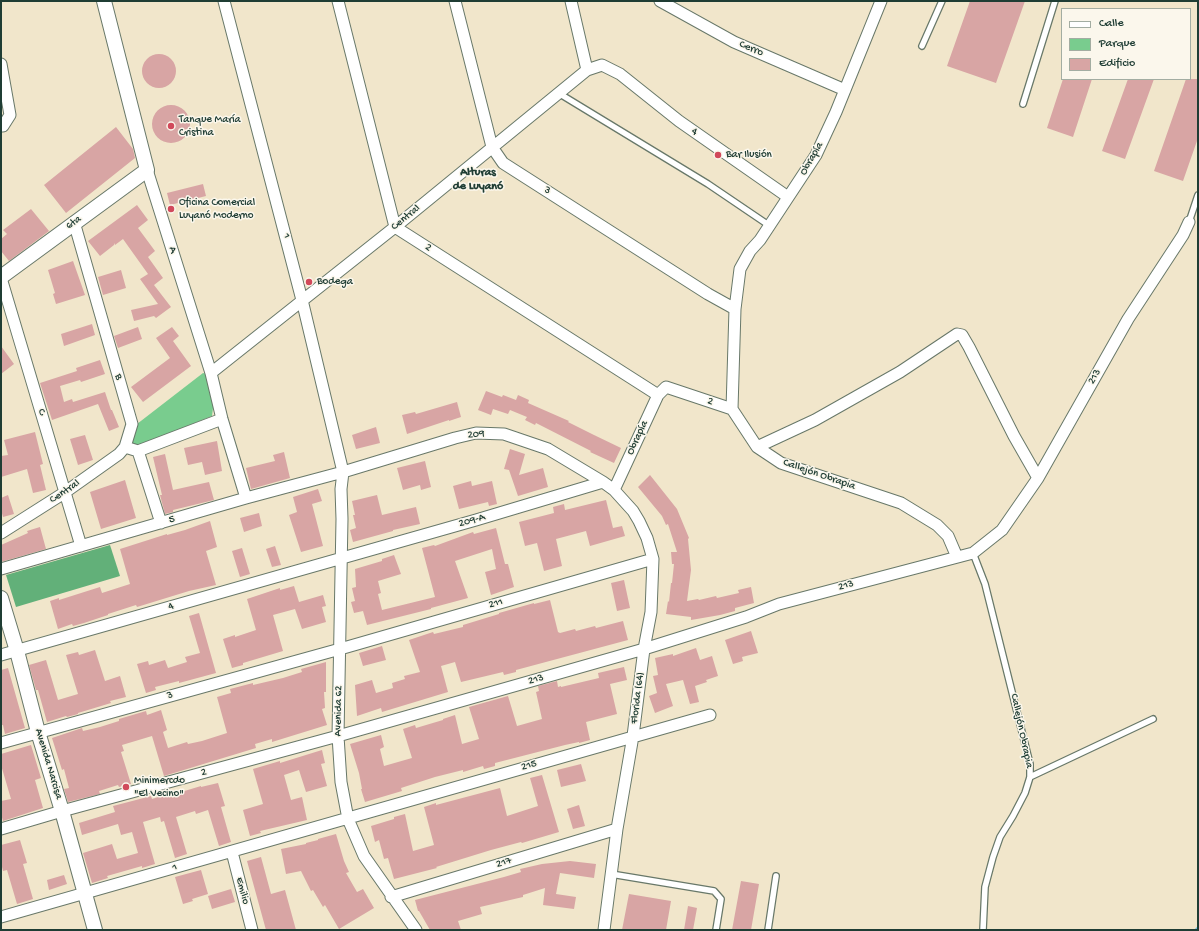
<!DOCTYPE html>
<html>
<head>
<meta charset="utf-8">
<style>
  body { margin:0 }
  #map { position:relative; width:1199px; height:931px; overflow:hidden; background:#f1e6cb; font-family:"Gochi Hand",sans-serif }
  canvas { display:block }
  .frame { position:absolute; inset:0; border:2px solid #1f3d34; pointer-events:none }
  .legend { position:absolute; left:1061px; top:8px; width:130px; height:72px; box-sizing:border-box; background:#fbf7ec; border:1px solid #a3ada2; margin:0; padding:5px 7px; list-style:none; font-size:12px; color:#1f3d34 }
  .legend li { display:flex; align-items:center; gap:8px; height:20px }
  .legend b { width:20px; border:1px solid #a3ada2 }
</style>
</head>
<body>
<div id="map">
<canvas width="1199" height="931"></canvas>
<div class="frame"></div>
<ul class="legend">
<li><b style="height:5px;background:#fff"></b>Calle</li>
<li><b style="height:11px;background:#79cc8e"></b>Parque</li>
<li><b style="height:11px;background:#d8a5a4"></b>Edificio</li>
</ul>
</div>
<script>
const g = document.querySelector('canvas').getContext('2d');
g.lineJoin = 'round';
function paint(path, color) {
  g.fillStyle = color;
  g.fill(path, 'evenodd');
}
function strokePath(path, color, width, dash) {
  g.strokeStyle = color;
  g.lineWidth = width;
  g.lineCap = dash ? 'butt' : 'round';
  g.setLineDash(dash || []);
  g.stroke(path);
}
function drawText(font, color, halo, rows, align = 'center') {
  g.font = font + ' "Gochi Hand",sans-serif';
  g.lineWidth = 3;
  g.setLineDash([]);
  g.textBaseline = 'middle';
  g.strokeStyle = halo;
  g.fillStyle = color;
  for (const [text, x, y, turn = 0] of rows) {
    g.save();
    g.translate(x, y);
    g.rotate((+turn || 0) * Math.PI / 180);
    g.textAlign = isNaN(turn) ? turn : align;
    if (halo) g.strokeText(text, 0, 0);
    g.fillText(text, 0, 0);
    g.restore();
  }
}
paint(new Path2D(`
  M203,373L207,374L214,400L212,416L136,447L131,443L137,424Z`), '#79cc8e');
paint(new Path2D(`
  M110,545L120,576L16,607L6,575Z`), '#62b079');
strokePath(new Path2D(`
  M1196,930L1198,928`), '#6ebee9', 3);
paint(new Path2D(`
  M970,1H1025L996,83L947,66Z
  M142 71a17 17 0 1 1 34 0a17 17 0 1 1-34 0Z
  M1063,79H1092L1073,137L1047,128Z
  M1128,79H1154L1125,159L1102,151Z
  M1186,79H1198V138L1183,181L1154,171Z
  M152 124a19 19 0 1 1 38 0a19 19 0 1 1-38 0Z
  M116,127L133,149L135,158L66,213L44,185Z
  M203,184L206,196L170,205L167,193Z
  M137,205L148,220L138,228L155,251L148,257L163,278L154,285L171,307L156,318L154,316L134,321L131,310L158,304L140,279L148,274L123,239L115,245L114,243V245L100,256L88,241Z
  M31,209L49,231L9,261L1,251V239L7,234L3,230Z
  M73,261L85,295L56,304L53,294L55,293L48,270Z
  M121,270L126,288L103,295L98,277Z
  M92,324L95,335L64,346L61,334Z
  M138,327L142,339L118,348L114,336Z
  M172,327L179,336L173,341L191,366L143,402L131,387L170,358L156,338Z
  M1,346L14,364L1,374Z
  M100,360L105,374L81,382L80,380L60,386L64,402L72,399L73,402L105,392L111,410H112L119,427L109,431L98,404L52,420L40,383L77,371L76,368Z
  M486,391L502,397L503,395L516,400L518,395L529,400L528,403L569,421L568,422L594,435L621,448L614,463L590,452L591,451L536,423L535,425L525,420L527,417L510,410L508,414L493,409L491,415L478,410Z
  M457,402L461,417L449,421V420L407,434L402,415L415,412L416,414Z
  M376,427L380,443L356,449L352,435Z
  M35,432L43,464L40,465L46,490L33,493L27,469L1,477V456L8,455L4,440Z
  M85,435L93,460L78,465L70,439Z
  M217,441L222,471L205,475L202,462L188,465L184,448Z
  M510,449L525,454L519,475L543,468L548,487L518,496L509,470L504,469Z
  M284,452L290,478L251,489L246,468L275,461L273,455Z
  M165,454L173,490L209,482L214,500L173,510V512L165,514L160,495H162L153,457Z
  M425,461L431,487L421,490L420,485L403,490L397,468Z
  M650,475L677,509L689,538L688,539L691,570L687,601L698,599L699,600L716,596L717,598L739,593L738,590L751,587L754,603L735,608V611L720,615L691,620V617L666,614L668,601L669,602L671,583H672L674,564H672L671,552H677L668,524L666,525L662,516L638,487Z
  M125,480L136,518L101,529L90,492Z
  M471,481L472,486L492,481L497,504L489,506L488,502L459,509L453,486Z
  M318,489L322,501L312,504L323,546L301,552L289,515L297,512L293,497Z
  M8,495L14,514L3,517L1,510V498Z
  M377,495L382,515L416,507L420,524L393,530V531L353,542L350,530L356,528L353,515H355L352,501Z
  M606,500L613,528L622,526L625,536L590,546L586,531L556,539L562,566L544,571L537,543L525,546L519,522L554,513L553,507L564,504L565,510Z
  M259,513L262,526L244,532L240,518Z
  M210,521L217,547L206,551L216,585L189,591L137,607L136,605L108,614V615L84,623L73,626L72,624L58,629L50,601L59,598V600L100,587L102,593L130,584L120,549L167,534V535L185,530Z
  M40,527L46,549L1,562V545L28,533L27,531Z
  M496,528L505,564H508L514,587L491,595L485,572L496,569L492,549L455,561L468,598L431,608V609L367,625L363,611L354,613L351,602L355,601L352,588L356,587L355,569L382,561V559L394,555L401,574L378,581L381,593L378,594L382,610L435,597L422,548L434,545L435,546L473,532L474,534Z
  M275,546L281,565L272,567L266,549Z
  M242,548L250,574L240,577L232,551Z
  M624,580L630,608L617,611L611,583Z
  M294,586L299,602L323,595L326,606L322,607L326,622L302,629L295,609L273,615L283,651L243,663V665L232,668L223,639L235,635V637L256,630L247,599L280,588V590Z
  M550,600L558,632L560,633L575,629L576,631L595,626L596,628L623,621L628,640L516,670V672L504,675L503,672L461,682L455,662L441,666L448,692L382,712L381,708L357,716L355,685L372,680L376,693L393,688L392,683L405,679L404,676L420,672L409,640L433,632L434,634L463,627V625L499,614V613L534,603V604Z
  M199,613L216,673L179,683V681L155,687L156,690L146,693L137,664L148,661L149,665L165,660L168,668L187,662L185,657L200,653L189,616Z
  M751,631L758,653L742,657L743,661L733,664L725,640Z
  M382,646L386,660L363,666L359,653Z
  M696,648L700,660L712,656L718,676L706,680L707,682L695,686L699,702L690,704L683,680L666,684L673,706L655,713L649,696L657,693L653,676L658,675L655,658L673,654V656Z
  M95,650L105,681L120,676L126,697L110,701L111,703L78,713V714L67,717L66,716L47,722L38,690H36L29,665L46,660L58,700L78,694L66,655L78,652L79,655Z
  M326,662V692H324L325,708L322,709L327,725L272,742V739L255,744L256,748L164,776L152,736L122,745L124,751L121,752L131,784L119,787L118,785L99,791L100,794L68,802L64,789L69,788L64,769L62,770L52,738L82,728L83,731L100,727L119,721V719L146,711L147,715L161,710L167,730L163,732L168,748L187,742L188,744L202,741L227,733L217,697L231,693L230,689L253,683V685L283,678L302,672L301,669Z
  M624,667L627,680L610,684L617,714L586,722L590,740L579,743V742L565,745L495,763V766L484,769L483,766L463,772V770L435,777L401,788L402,791L365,802L361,789H362L359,773L350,744L381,735L384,747L380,749L384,766L412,758L403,729L415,725L416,728L443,720V719L455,715L462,744L479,739L469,707L508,696L517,726L542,719L536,692L539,691L538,686L557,681L558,687L561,686V687L599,678L598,673Z
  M8,668L25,728L5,734L3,725H1V670Z
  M31,745L41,778L35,780L43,808L3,821L1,814V801L11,799L1,765V754Z
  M322,750L325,763L321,764L327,786L306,792L299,770L284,775L291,800L302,797L307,820L260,831L261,833L250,836L243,810L263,804L253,769L280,761V763Z
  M581,764L586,781L561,787L557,770Z
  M542,775L559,832L522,843L521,842L491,850L436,867L437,868L394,879L388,858L384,859L379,840L375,842L371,826L394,819V817L405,814L413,851L434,845L424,807L436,803V805L500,788L507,816L538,806L530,778Z
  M218,783L225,806L221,807L231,842L219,846L208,810L196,814L195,811L176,817L187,854L175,858L164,821L161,822L160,817L143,822L155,864L142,868V866L107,876L108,878L92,883L83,853L112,844L117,859L138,853L132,832L121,835L118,824L82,835L79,823L115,812L113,806L136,800L151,796L152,799L168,794V796L201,786V787Z
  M579,805L585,826L573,829L567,809Z
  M336,834L344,861L349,872L346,873L357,892L363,889L374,908L339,929L325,905L323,907L313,890L311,891L301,871L286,874L281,849L306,844V843L318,840V839Z
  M20,840L27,863L23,864L33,899L17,904L7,870L3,871L1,863V845Z
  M261,857L271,894L285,890L296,930H266L247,861Z
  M570,861L596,864L594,878L560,873L556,894L576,897L574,909L543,905L545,888L523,895V897L480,907L482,914L458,921L461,930H430L419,911H418L415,900L504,877L521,872L520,869L542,864Z
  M201,870L208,894L192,899L193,901L183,904L175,877Z
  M64,875L67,884L49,890L47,880Z
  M741,881L759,884L751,930H732Z
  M231,889L235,902L212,909L208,896Z
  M629,894L671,901L666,930H622Z
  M688,906L697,908L693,930H684Z`), '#d8a5a4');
const service = new Path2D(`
  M922,46L942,1
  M560,94L708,184L770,226
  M1023,104L1055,1
  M1189,222L1198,195
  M973,553L985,584L1030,764V777L1025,793L1013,816L1000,837L993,857L985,887L983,930
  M1030,777L1153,719
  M611,874L714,891L721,899L716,930
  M768,930L776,876`);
const minor = new Path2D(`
  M224,1L302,300L343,472L341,489L342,519L338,736L341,782L348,819L364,856L416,930
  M338,1L395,227L658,395
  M455,1L492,147L503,163L708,294L735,309
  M571,1L587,70
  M660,1L734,42L845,90
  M881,1L836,112L816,155L760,240L750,251L740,269L735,309L732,409L757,447L781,463L901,503L937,525L948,536L957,557
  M1,64L10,115L3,126H1
  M147,170L211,373L222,419L246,498
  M74,222L132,424L125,447L138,451L161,523
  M1,278L81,546
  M211,373L395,227L587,70L602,65L620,74L679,121L788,197
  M757,447L815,420L900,372L957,334L962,335L969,347L1014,436L1038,478
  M138,451L222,419
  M614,490L658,395L666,387L732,409
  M1,533L64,493L119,454L125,447
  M1,569L246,498L343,472L455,438L476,433L504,434L548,449L603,482L614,490L633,511L639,521L647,538L653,559L651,612L644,649L633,736L617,829L604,930
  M1,655L476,520L603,482
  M1,743L340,649L653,559
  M1,829L62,811L338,736L644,649L746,617L779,604L973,553L1002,530L1038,478L1128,319L1183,235L1189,222
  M232,852L252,930
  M391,897L617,829
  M1,917L710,715`);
const tertiary = new Path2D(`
  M1,277L147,170L104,1
  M1,598L17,651L38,732L62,811L95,930`);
strokePath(service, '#687869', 8);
strokePath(minor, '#687869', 13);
strokePath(tertiary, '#687869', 16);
strokePath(service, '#fff', 5.5);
strokePath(minor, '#fff', 11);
strokePath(tertiary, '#fff', 14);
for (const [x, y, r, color] of [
  [171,126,4,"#d1495b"],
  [718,155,4,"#d1495b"],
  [171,209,4,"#d1495b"],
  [309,282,4,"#d1495b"],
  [126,787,4,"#d1495b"]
]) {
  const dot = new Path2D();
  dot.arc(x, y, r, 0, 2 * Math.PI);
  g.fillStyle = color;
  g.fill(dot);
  strokePath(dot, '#fbf7ec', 1.5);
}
drawText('11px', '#1f3d34', '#fbf7ec', [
  ["Cerro",751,49,23],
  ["4",694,132,35],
  ["Obrapía",812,159,-60],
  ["3",547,191,33],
  ["Central",406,218,-39],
  ["6ta",74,223,-36],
  ["1",286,236,75],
  ["2",428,248,33],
  ["A",172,250,73],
  ["B",118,377,74],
  ["213",1095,377,-61],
  ["2",710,402,18],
  ["C",41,412,73],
  ["209",476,435,-6],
  ["Obrapía",638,438,-65],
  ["Callejón Obrapia",819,475,19],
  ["Central",65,492,-34],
  ["5",172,520,-17],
  ["209-A",472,521,-16],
  ["213",846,586,-15],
  ["211",496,604,-16],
  ["4",171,607,-16],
  ["213",536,680,-16],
  ["3",170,696,-15],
  ["Florida (64)",638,698,-83],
  ["Avenida 62",339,711,-89],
  ["Callejón Obrapia",1021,731,78],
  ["Avenida Narcisa",48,764,73],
  ["215",529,766,-16],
  ["2",204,773,-15],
  ["217",504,863,-17],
  ["1",175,868,-16],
  ["Emilio",242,891,75]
]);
drawText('11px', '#1f3d34', '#fbf7ec', [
  ["Tanque María",179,120],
  ["Cristina",179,133],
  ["Bar Ilusión",726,155],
  ["Oficina Comercial",179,203],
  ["Luyanó Moderno",179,216],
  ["Bodega",317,282],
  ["Minimercdo",134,781],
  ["\"El Vecino\"",134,794]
], 'left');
drawText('bold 12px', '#1f3d34', '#fbf7ec', [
  ["Alturas",478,173],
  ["de Luyanó",478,187]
]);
</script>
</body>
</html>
